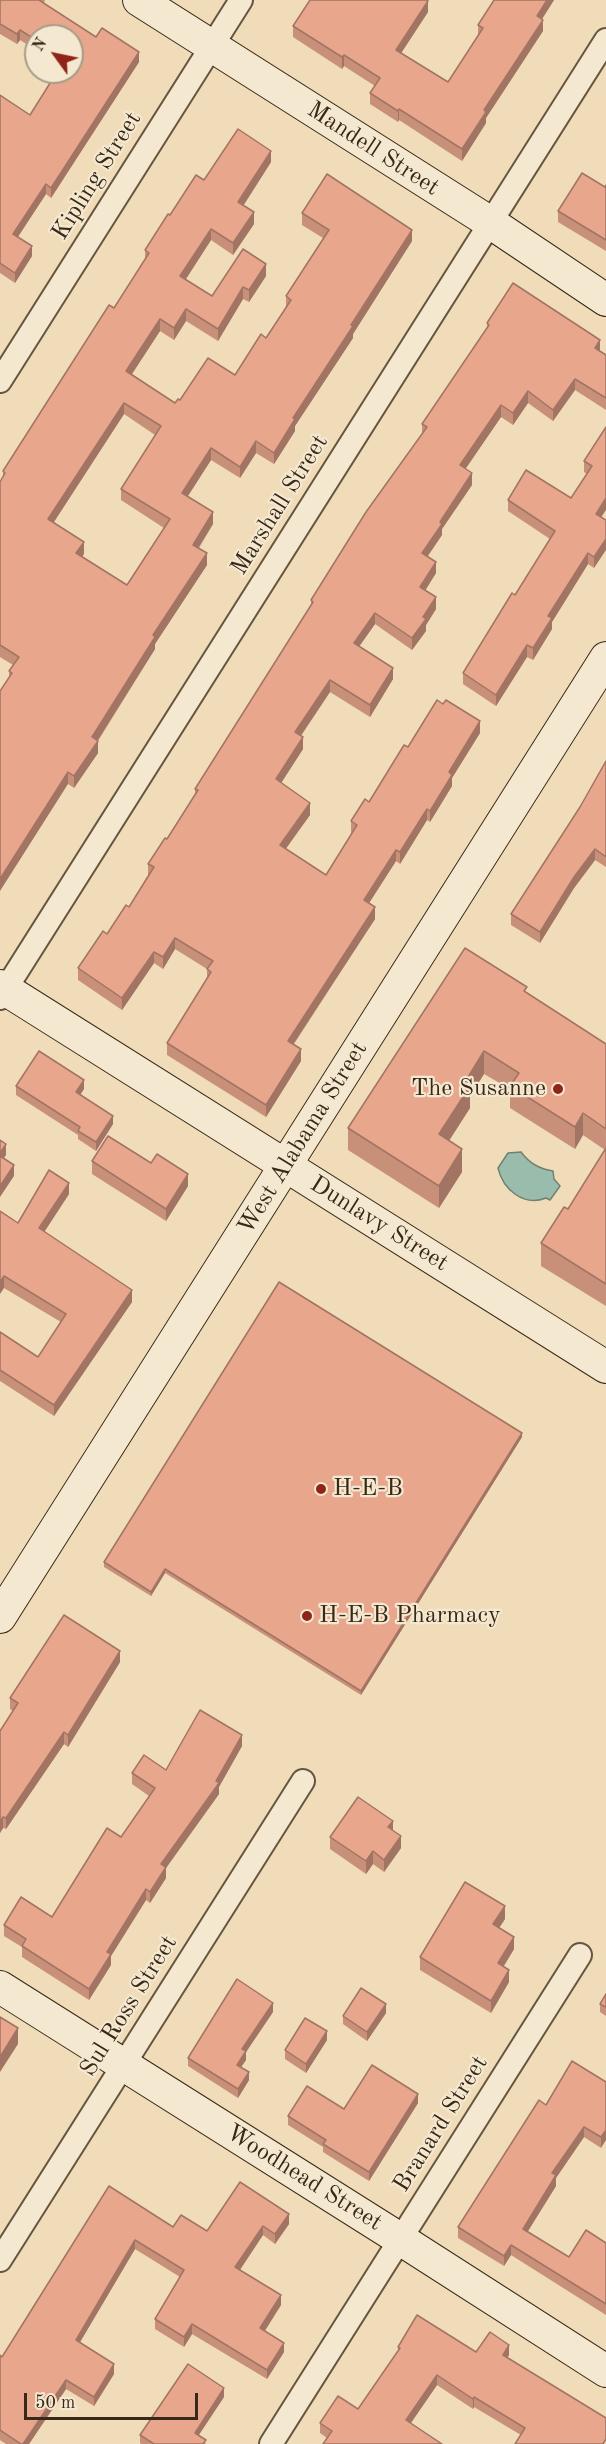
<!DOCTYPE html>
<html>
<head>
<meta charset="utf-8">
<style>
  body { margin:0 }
  #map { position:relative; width:606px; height:2444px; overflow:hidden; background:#f0dcb8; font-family:"Old Standard TT",serif }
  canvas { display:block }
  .north { position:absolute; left:24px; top:24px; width:60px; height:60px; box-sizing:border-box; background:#f5e8d1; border:2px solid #a99b87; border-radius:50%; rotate:303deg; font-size:16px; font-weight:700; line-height:24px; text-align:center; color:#382817 }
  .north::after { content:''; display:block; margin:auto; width:21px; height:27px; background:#8f2418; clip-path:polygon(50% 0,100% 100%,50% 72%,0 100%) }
  .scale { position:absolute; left:24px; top:2393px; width:174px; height:27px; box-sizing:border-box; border:3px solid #382817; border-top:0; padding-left:8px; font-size:18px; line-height:21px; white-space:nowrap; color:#382817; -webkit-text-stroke:4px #f5e8d1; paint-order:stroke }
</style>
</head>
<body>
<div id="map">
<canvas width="606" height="2444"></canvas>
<div class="north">N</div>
<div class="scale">50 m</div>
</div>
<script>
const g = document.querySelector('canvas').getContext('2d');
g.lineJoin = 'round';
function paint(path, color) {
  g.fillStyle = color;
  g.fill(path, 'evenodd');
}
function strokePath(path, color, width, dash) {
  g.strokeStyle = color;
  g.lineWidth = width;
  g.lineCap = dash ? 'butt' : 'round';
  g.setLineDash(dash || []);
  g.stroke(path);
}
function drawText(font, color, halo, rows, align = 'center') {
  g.font = font + ' "Old Standard TT",serif';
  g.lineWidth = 4.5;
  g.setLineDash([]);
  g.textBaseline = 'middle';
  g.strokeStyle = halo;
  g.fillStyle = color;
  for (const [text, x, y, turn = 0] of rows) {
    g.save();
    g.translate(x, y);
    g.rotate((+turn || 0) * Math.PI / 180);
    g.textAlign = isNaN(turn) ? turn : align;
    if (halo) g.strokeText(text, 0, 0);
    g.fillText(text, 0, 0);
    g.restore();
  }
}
const water = new Path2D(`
  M521,1152C529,1163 539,1169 553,1171L554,1179L560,1186L550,1200L546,1198C523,1207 503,1189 498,1168L508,1153Z`);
paint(water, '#9abcad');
strokePath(water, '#738171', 1.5);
const street = new Path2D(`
  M0,381L241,0
  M0,998L606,40
  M0,2260L303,1781
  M271,2444L580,1955`);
const secondary = new Path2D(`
  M139,0L491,223L606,300
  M0,986L606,1367
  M0,1617L606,658
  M0,1987L400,2239L606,2371`);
strokePath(street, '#66553f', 26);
strokePath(secondary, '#382817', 34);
strokePath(street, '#f5e8d1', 22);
strokePath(secondary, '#f5e8d1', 32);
paint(new Path2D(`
  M0,0H45L44,3L96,37L139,62L51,198L46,194L18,237L32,256L15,283L0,273V95L30,115L72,72V36H36V50L20,40L17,44L0,34Z
  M494,0H554L542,19L543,31L486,118V123L462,161L399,120L398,122L370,104V93L375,86L344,66L342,69L293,37V26L428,12L401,53L448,82L478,36V25Z
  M271,162L243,206L254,224L233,255L211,240L186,279L212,296L266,276L249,302L243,299L218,341L186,321L174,340L160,331L132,374L175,403L235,375L266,338L286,308V296L323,238L302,225V213L412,241L353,334V338L295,426V431L274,464L256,453L240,478L211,460L188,496L213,524L199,548L207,565L155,644V649L98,741V753L74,788L68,784L9,677V671L13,665L0,657V482L3,478V471L114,308L145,260V250L170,215L204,180ZM124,414L155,435L121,489V500L164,528L127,585L82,556L84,554L54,522Z
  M606,185V251L558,222V211L605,187Z
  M487,323L600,351L606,355V410L575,390L553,421L528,403L513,425L501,417L465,469L472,485L442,529V535L428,556L436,573L425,590L436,609L426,625V631L412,650L375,624L359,646L393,679L370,717L330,692L301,736L303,749L281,783L310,815L285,849L326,875L352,834L351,833V821L369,802L408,747L480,733L452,778V786L430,822L427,820L400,864L396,861L369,903L375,919L294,1044L301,1061L266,1117L167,1055V1043L207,979V969L175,949L163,969L154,963L122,1010L78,980V968L129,907L148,875V864L167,839L195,795V789L311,605V600L422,433V424L487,329Z
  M606,427L601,517L594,568L588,564L552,622V629L533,660L527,657L496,706L463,684V673L515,595L550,539L508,511V500L571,498L587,474L584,472V461Z
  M606,761V867L595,860L574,888L540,943L511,925V914L580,807Z
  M527,993L606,1044V1306L541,1266V1243L568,1209L605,1150L583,1135L575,1149L510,1108V1089L484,1074L470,1096V1108L449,1141L462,1172L439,1208L348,1150V1128Z
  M16,1086L84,1089L80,1095L113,1124L96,1151L78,1139V1135L16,1095Z
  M92,1161L188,1186L166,1221L92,1174Z
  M69,1194L44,1232L132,1302L54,1416L0,1381V1332L38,1357L61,1322L4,1288L0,1211L18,1223Z
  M522,1437L361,1695L165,1573L151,1596L104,1567V1562Z
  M120,1662L68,1747L64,1744L6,1829L3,1828L0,1833V1731L13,1711L10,1709V1698Z
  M242,1746L219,1787V1794L166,1868V1878L150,1903L146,1900L111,1956V1965L89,2000L22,1957V1947L4,1936V1925L52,1917L121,1837L149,1796L132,1784V1773L166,1770Z
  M393,1830L401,1848L384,1872L373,1864L366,1874L330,1849V1837Z
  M505,1919L499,1928L514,1949L504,1966L509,1982L491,2013L420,1970V1957Z
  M606,1994V2016L600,2012V2004Z
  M273,2012L246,2052V2060L241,2067L249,2080L238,2098L188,2066V2058Z
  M386,2013L367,2041L343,2024V2016Z
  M327,2040L306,2073L285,2059V2050Z
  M606,2082L601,2148L584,2137L556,2178V2186L528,2231L569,2257L606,2243V2315L511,2255L504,2266L458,2238V2227L546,2105Z
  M418,2103L369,2181L323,2152V2147L288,2125V2116L344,2109Z
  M240,2182L289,2224L275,2244L263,2235L240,2270L281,2305L265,2331L284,2352L267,2379L192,2334L184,2347L155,2329V2319L180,2277L135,2249L80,2342L114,2374L94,2406L66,2389L29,2444H6L0,2440V2355L2,2357L109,2186L173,2227L207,2231Z
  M398,2347L509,2355L507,2358L606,2418L521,2435L474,2407L473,2409L437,2385L411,2423L327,2438L320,2433V2423L358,2409L398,2352Z
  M224,2397L198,2435L206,2444H141L140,2443V2435Z`), '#c88f79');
paint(new Path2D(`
  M547,0H554L537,27V16Z
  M428,1V12L396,61V50Z
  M543,20V31L486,118V123L462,161V149L484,110Z
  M20,30V40L17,44V34Z
  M139,52V62L51,198V188Z
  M344,55V66L342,69V57Z
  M399,109V120L398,122V111Z
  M271,151V162L238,214V202Z
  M46,184V194L13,244V234Z
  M254,212V224L233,255V243Z
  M211,229V240L180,288V276Z
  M412,230V241L353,334V338L295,426V431L274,464V453L293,418Z
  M32,246V256L15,283V273Z
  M266,264V276L249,302V290Z
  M243,287V299L218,341V329Z
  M186,309V321L174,340V328Z
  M160,319V331L126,383V371Z
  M600,340V352L595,348Z
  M575,379V390L553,421V410Z
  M528,391V403L513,425V413Z
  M124,403V414L48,531V519Z
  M501,405V417L460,477V465Z
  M256,441V453L240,478V467Z
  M211,448V460L182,505V493Z
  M472,473V485L442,529V535L422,564V553L440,522Z
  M606,498V510L596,525V514Z
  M213,512V524L193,556V545Z
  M606,539V550L594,568V557Z
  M84,542V554L76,565V553Z
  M207,553V565L155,644V649L92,749V737L153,635Z
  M588,553V564L552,622V629L533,660V648L548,616Z
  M436,562V573L420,599V587Z
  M436,597V609L426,625V631L412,650V638L423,617Z
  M375,613V624L354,654V643Z
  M527,645V657L496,706V695Z
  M393,668V679L370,717V705Z
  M330,680V692L295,744V732Z
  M480,721V733L452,778V786L430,822V811L449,772Z
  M303,737V749L276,791V779Z
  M98,741V753L74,788V776Z
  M68,772V784L0,891V879Z
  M310,803V815L280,857V845Z
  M427,809V820L400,864V852Z
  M595,849V860L574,888L540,943V932L574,877Z
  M396,850V861L364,911V900Z
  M375,907V919L288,1052V1041Z
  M175,938V949L163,969V957Z
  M154,952V963L122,1010V998Z
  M301,1049V1061L266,1117V1105Z
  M484,1051V1074L470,1096V1108L439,1156V1134L465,1082Z
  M84,1080V1089L76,1101V1092Z
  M583,1113V1135L575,1149V1127Z
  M113,1116V1124L96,1151V1142Z
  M6,1144V1155L0,1164V1153Z
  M462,1149V1172L439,1208V1186Z
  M14,1165V1176L0,1197V1186Z
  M188,1174V1186L166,1221V1209Z
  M69,1183V1194L39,1240V1228Z
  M4,1276V1288L0,1294V1282Z
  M132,1290V1302L54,1416V1405Z
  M522,1433V1437L361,1695V1691Z
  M165,1569V1573L151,1596V1592Z
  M120,1651V1662L68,1747V1735Z
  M64,1732V1744L6,1829V1818Z
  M242,1735V1746L219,1787V1794L166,1868V1878L150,1903V1892L161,1864L216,1781Z
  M3,1817V1828L0,1833V1822Z
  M393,1821V1834L388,1827Z
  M401,1836V1848L384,1872V1860Z
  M373,1851V1864L366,1874V1861Z
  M146,1889V1900L111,1956V1965L89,2000V1989L107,1952Z
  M505,1906V1919L493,1937V1924Z
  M514,1937V1949L498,1975V1963Z
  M509,1970V1982L491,2013V2001Z
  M273,2003V2012L246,2052V2060L237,2073V2065L242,2049Z
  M386,2004V2013L367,2041V2032Z
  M18,2028V2044L0,2072V2057Z
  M327,2031V2040L306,2073V2064Z
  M249,2072V2080L238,2098V2089Z
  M418,2094V2103L369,2181V2172Z
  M584,2127V2137L556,2178V2186L523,2239V2229L552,2173Z
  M606,2130V2140L601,2148V2137Z
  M289,2214V2224L275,2244V2234Z
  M263,2226V2235L235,2277V2267Z
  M135,2240V2249L76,2349V2340Z
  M511,2245V2255L504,2266V2256Z
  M281,2295V2305L260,2338V2328Z
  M192,2324V2334L184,2347V2337Z
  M284,2343V2352L267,2379V2370Z
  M509,2345V2355L503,2365V2355Z
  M114,2364V2374L94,2406V2397Z
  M437,2375V2385L406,2430V2420Z
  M66,2380V2389L29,2444H23Z
  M224,2388V2397L195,2441V2433Z
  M474,2397V2407L473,2409V2399Z`), '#a27463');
const building = new Path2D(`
  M0,0H39L96,37L102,28L139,52L51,188L46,184L13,234L32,246L15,273L0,263V95L30,115L57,72H72V36H36V40L20,30L17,34L0,24Z
  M310,0H426L428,1L396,50L448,82L483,28L478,25L494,0H547L537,16L543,20L484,110L486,112L462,149L399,109L398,111L370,93L380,78L344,55L342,57L293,26Z
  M238,129L271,151L238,202L254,212L233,243L211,229L180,276L212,296L243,249L266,264L249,290L243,287L218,329L186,309L174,328L160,319L126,371L175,403L178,399L180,400L208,358L235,375L261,334L266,338L291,300L286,296L329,230L302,213L327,174L412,230L351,325L353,326L293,418L295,419L274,453L256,441L240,467L211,448L182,493L213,512L193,545L207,553L153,635L155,637L92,737L98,741L74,776L68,772L0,879V691L12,673L9,671L19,657L0,645V482L5,473L3,471L109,305L114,308L149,253L145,250L168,214L170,215L196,175L204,180ZM124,403L161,426L121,489L170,519L127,585L76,553L84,542L48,519Z
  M582,173L605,187L606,185V240L558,211Z
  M513,283L600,340L595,348L606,355V398L575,379L553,410L528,391L513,413L501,405L460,465L472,473L440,522L442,524L422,553L436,562L420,587L436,597L423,617L426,619L412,638L375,613L354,643L393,668L370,705L330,680L295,732L303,737L276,779L310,803L280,845L326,875L357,825L351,821L365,799L369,802L404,745L408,747L437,700L443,704L446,700L480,721L449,772L452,775L430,811L427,809L400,852L396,850L364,900L375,907L288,1041L301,1049L266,1105L167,1043L211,972L207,969L213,961L175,938L163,957L154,952L122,998L78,968L103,931L107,934L126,905L129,907L154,867L148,864L165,838L167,839L198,790L195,789L313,602L311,600L366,512L427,427L422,424L489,325L487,323Z
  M606,427V498L596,514L606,520V539L594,557L588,553L548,616L552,618L533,648L527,645L496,695L463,673L512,593L515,595L555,531L508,500L526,470L571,498L592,466L584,461Z
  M606,761V857L595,849L574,877L540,932L511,914L580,807Z
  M465,948L527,987L524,991L606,1044V1129L583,1113L575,1127L510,1086L519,1073L484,1051L465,1082L470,1086L439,1134L462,1149L439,1186L348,1128Z
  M39,1051L84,1080L76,1092L113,1116L96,1142L78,1131L80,1127L16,1086Z
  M108,1136L151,1163L157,1154L188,1174L166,1209L92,1161Z
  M0,1140L6,1144L0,1153Z
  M606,1148V1284L541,1243L564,1207L568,1209Z
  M0,1156L14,1165L0,1186Z
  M49,1170L69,1183L39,1228L132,1290L54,1405L0,1370V1332L38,1357L66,1314L4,1276L0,1282V1211L18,1223Z
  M279,1282L522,1433L361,1691L165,1569L151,1592L104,1562Z
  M64,1615L120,1651L68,1735L64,1732L6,1818L3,1817L0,1822V1731L18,1703L10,1698Z
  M200,1710L242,1735L216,1781L219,1783L161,1864L166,1867L150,1892L146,1889L107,1952L111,1954L89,1989L22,1946L26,1939L4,1925L21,1897L52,1917L107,1828L121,1837L155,1788L132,1773L144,1755L166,1770Z
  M358,1797L393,1821L388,1827L401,1836L384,1860L373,1851L366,1861L330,1837Z
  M465,1882L505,1906L493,1924L514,1937L498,1963L509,1970L491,2001L420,1957Z
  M237,1979L273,2003L242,2049L246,2051L237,2065L249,2072L238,2089L188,2058Z
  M361,1988L386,2004L367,2032L343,2016Z
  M606,1994V2007L600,2004Z
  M0,2017L18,2028L0,2057Z
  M305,2018L327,2031L306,2064L285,2050Z
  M572,2061L606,2082V2130L601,2137L584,2127L552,2173L556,2175L523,2229L569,2257L586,2230L606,2243V2304L511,2245L504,2256L458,2227L539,2100L546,2105Z
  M372,2065L418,2094L369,2172L323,2144L326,2140L288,2116L307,2086L344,2109Z
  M240,2182L289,2214L275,2234L263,2226L235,2267L281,2295L260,2328L284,2343L267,2370L192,2324L184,2337L155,2319L184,2270L135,2240L76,2340L114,2364L94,2397L66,2380L23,2444H21L0,2430V2355L2,2357L109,2186L173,2227L181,2215L207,2231Z
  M417,2315L476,2352L490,2332L509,2345L503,2355L606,2418V2439L603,2444H515L525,2428L474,2397L473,2399L437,2375L406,2420L442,2444H323L332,2431L320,2423L338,2396L358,2409L400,2348L398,2347Z
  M188,2364L224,2388L195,2433L206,2440L203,2444H154L140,2435Z`);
paint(building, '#e8a68d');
strokePath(building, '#a27463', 1.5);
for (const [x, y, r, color] of [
  [558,1089,6,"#8f2418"],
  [321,1489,6,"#8f2418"],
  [307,1616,6,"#8f2418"]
]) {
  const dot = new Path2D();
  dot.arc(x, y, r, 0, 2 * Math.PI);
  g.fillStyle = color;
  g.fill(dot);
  strokePath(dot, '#f5e8d1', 2);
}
drawText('24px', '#382817', '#f5e8d1', [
  ["Mandell Street",373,149,33],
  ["Kipling Street",97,176,-58],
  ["Marshall Street",280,505,-58],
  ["West Alabama Street",303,1138,-58],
  ["Dunlavy Street",379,1224,32],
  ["Sul Ross Street",129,2006,-58],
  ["Branard Street",441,2124,-58],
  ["Woodhead Street",304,2178,32]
]);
drawText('24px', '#382817', '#f5e8d1', [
  ["The Susanne",546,1089,"right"],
  ["H-E-B",333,1489],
  ["H-E-B Pharmacy",319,1616]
], 'left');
</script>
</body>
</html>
